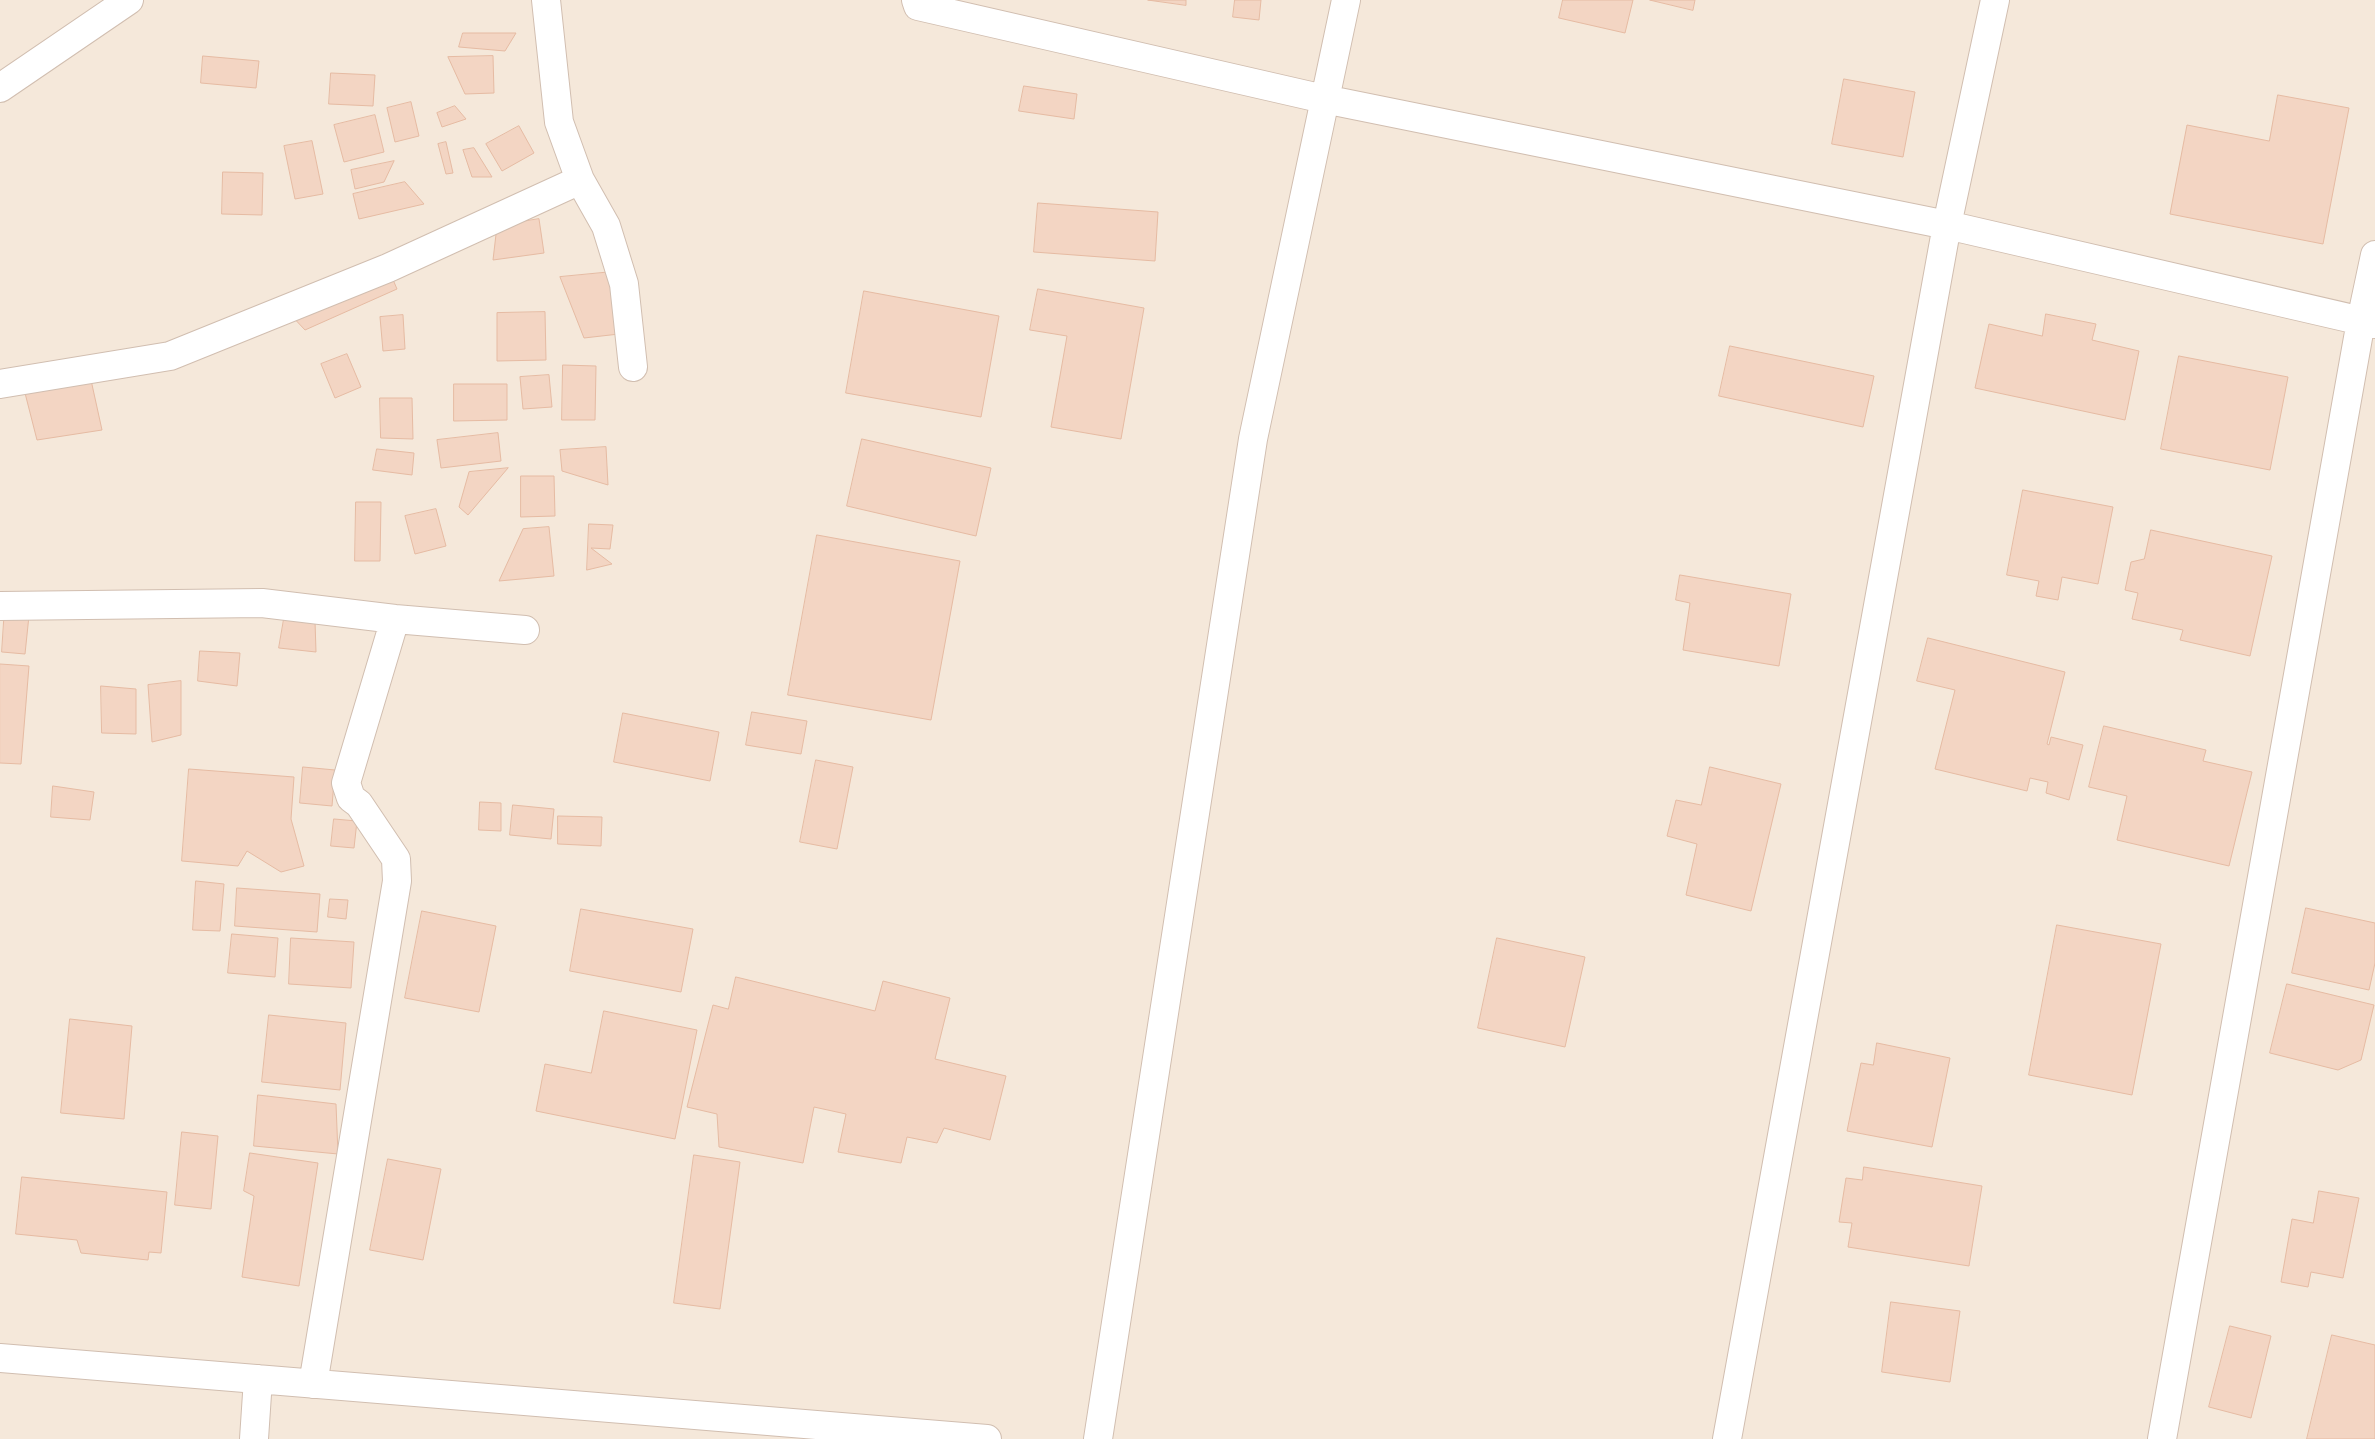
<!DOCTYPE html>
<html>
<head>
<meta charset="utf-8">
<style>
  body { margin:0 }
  canvas { display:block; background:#fdf6ec }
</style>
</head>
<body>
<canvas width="2375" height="1439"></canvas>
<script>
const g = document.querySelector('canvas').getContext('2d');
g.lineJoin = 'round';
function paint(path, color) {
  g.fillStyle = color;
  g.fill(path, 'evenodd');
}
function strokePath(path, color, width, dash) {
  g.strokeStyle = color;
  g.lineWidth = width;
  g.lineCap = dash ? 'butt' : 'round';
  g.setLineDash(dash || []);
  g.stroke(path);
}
paint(new Path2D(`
  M0,0H2375V1439H0Z`), '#f5e8da');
const building = new Path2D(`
  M1148,0H1186V5Z
  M1235,0H1261L1259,20L1233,17Z
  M1563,0H1633L1625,33L1559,18Z
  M1650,0H1695L1693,10Z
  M463,33H516L505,51L459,47Z
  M203,56L259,61L256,88L201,83Z
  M493,56L494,93L465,94L448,57Z
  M331,73L375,75L373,106L329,104Z
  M1844,79L1915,92L1903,157L1832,144Z
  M1024,86L1077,94L1074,119L1019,111Z
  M2278,95L2349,108L2323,244L2170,214L2187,125L2269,141Z
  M411,102L419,136L395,142L387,108Z
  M455,106L466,119L442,127L437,113Z
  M375,115L384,152L344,162L334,125Z
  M519,126L534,153L502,171L486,144Z
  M312,141L323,194L295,199L284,146Z
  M446,142L453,173L446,174L438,144Z
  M474,148L492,177H472L463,150Z
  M394,161L384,182L355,189L351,170Z
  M223,172L263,173L262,215L222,214Z
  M405,182L424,204L359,219L353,194Z
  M1038,203L1158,212L1155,261L1034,252Z
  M539,219L544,253L493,260L497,226Z
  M388,268L397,289L305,330L289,313Z
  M612,272L619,334L584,338L560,277Z
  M1038,289L1144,308L1121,439L1051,427L1067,336L1030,330Z
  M864,291L999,316L981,417L846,393Z
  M545,312L546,360L497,361V313Z
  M2046,314L2096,324L2092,340L2139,351L2125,420L1975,388L1989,324L2042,336Z
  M403,315L405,349L383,351L380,317Z
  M1730,346L1874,376L1863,427L1719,396Z
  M347,354L361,387L335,398L321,364Z
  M2179,356L2288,377L2270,470L2161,449Z
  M563,365L596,366L595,420H562Z
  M549,375L552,407L523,409L520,377Z
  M91,380L102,430L37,440L25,393Z
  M454,384H507V420L454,421Z
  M380,398H412L413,439L381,438Z
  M498,433L501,461L441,468L437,440Z
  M862,439L991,468L976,536L847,506Z
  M606,447L608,485L562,471L560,450Z
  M377,449L414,453L412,475L373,470Z
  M508,468L468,515L459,507L469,472Z
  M521,476H554L555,516L521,517Z
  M2023,490L2113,507L2098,584L2062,577L2058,600L2036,596L2039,581L2007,575Z
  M356,502H381L380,561H355Z
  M436,509L446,546L415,554L405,516Z
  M589,524L613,525L610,549L591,548L612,564L587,570Z
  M549,527L554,576L499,581L523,529Z
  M2151,530L2272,556L2250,656L2180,640L2183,630L2132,619L2138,593L2125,590L2131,562L2144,559Z
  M817,535L960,561L931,720L788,695Z
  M1680,575L1791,594L1779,666L1683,650L1690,603L1676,600Z
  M5,606H30L25,654L2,652Z
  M284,619L315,621L316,652L279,648Z
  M1928,638L2065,672L2047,744L2049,745L2051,737L2083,745L2069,800L2046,793L2048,782L2030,778L2027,791L1935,769L1955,690L1917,681Z
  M200,651L240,653L237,686L198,681Z
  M0,664L29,666L21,764L0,763Z
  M181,681V735L152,742L148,685Z
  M101,686L136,689V734L102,733Z
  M752,712L807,721L801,754L746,745Z
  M623,713L719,732L710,781L614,762Z
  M2104,726L2206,750L2203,761L2252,772L2229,866L2117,840L2127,796L2089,787Z
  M816,760L853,767L837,849L800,842Z
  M303,767L335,770L332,806L300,803Z
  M1710,767L1781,784L1751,911L1686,895L1697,844L1667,836L1676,800L1701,805Z
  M189,769L294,777L291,819L304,866L281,872L247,851L238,866L182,861Z
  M53,786L94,792L90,820L51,817Z
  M480,802L501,803V831L479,830Z
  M513,805L554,809L551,839L510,835Z
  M558,816L602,817L601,846L558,844Z
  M334,819L357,821L354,848L331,846Z
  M196,881L224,884L220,931L193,930Z
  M237,888L320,894L317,932L235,926Z
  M330,899L348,900L346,919L328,917Z
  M2306,908L2375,923V963L2369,990L2292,973Z
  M581,909L693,929L681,992L570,971Z
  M422,911L496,926L479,1012L405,998Z
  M2057,925L2161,944L2132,1095L2029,1075Z
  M232,934L278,938L275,977L228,973Z
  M291,938L354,942L351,988L289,984Z
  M1497,938L1585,957L1565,1047L1478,1028Z
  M736,977L875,1011L883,981L950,998L935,1059L1006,1076L990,1140L944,1128L937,1143L907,1137L901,1163L838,1152L846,1114L814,1107L803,1163L719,1147L717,1114L687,1107L713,1005L728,1009Z
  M2287,984L2374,1005L2361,1060L2338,1070L2270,1053Z
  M604,1011L697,1030L675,1139L536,1111L545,1064L591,1073Z
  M269,1015L346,1023L340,1090L262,1082Z
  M70,1019L132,1026L124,1119L61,1113Z
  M1877,1043L1950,1058L1932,1147L1847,1131L1861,1063L1873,1065Z
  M258,1095L336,1104L338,1154L254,1146Z
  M182,1132L218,1136L211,1209L175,1205Z
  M250,1153L318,1163L299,1286L242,1277L254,1196L244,1191Z
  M694,1155L740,1162L720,1309L674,1303Z
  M388,1159L441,1169L423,1260L370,1250Z
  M1864,1167L1982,1186L1969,1266L1848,1247L1852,1223L1839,1222L1846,1178L1862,1180Z
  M22,1177L167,1192L161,1253L149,1252L148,1260L81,1253L77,1240L16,1234Z
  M2319,1191L2359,1198L2343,1278L2311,1272L2308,1287L2281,1282L2292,1219L2313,1223Z
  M1891,1302L1960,1311L1950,1382L1882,1372Z
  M2230,1326L2271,1336L2251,1418L2209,1407Z
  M2332,1335L2375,1345V1439H2307Z`);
paint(building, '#f3d5c3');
strokePath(building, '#e6bba3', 1);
const minor = new Path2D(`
  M546,0L559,122L580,180L606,226L624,284L633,367
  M916,0L918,6L1324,99L1947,225L2375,324
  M0,88L129,0
  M0,384L170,356L388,268L580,180
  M0,606L262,603L395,619L525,630
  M0,1358L987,1439
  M313,1384L397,881L396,859L359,804L351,798L346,783L395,619
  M254,1439L258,1379
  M1098,1439L1253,439L1346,0
  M1727,1439L1947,225L1995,0
  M2162,1439L2361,321L2375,255`);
strokePath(minor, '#d1beb0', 30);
strokePath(minor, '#fff', 28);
</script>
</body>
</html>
